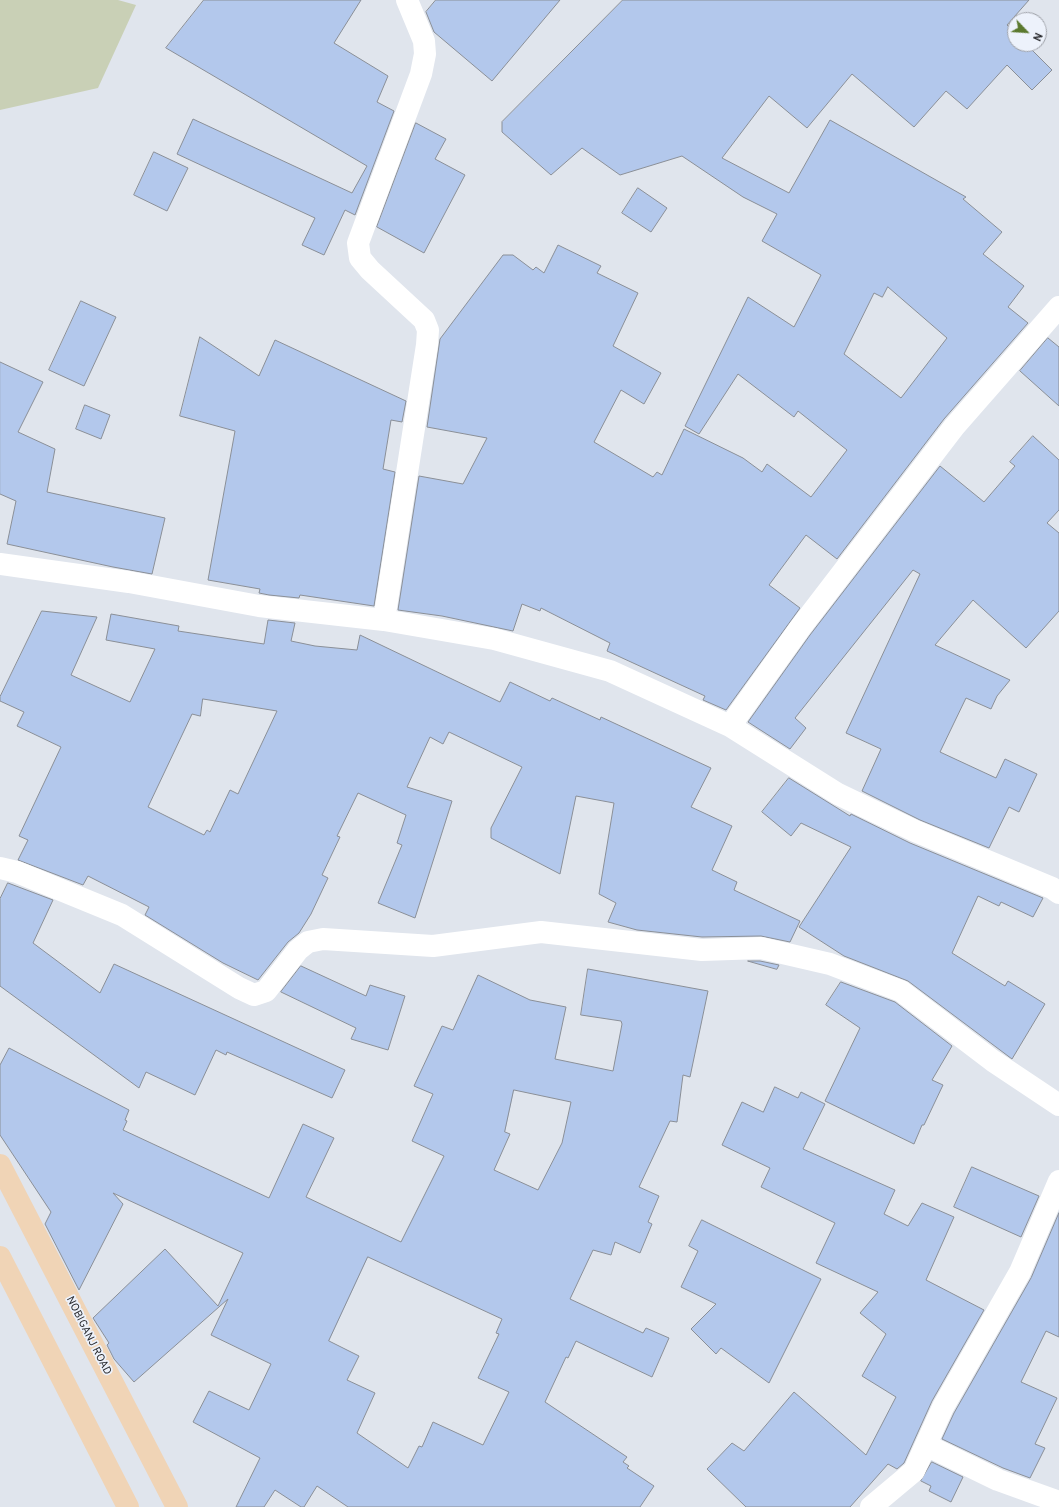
<!DOCTYPE html>
<html>
<head>
<meta charset="utf-8">
<style>
  body { margin:0 }
  #map { position:relative; width:1059px; height:1507px; overflow:hidden; background:#e0e5ed; font-family:Overpass,sans-serif }
  canvas { display:block }
  .north { position:absolute; left:1007px; top:12px; width:40px; height:40px; box-sizing:border-box; background:#edf2fb; border:1px solid #9fa2a9; border-radius:50%; rotate:115deg; font-size:11px; font-weight:700; line-height:16px; text-align:center; color:#2a2b2f }
  .north::after { content:''; display:block; margin:auto; width:14px; height:18px; background:#5b792e; clip-path:polygon(50% 0,100% 100%,50% 72%,0 100%) }
</style>
</head>
<body>
<div id="map">
<canvas width="1059" height="1507"></canvas>
<div class="north">N</div>
</div>
<script>
const g = document.querySelector('canvas').getContext('2d');
g.lineJoin = 'round';
function paint(path, color) {
  g.fillStyle = color;
  g.fill(path, 'evenodd');
}
function strokePath(path, color, width, dash) {
  g.strokeStyle = color;
  g.lineWidth = width;
  g.lineCap = dash ? 'butt' : 'round';
  g.setLineDash(dash || []);
  g.stroke(path);
}
function drawText(font, color, halo, rows, align = 'center') {
  g.font = font + ' Overpass,sans-serif';
  g.lineWidth = 3.5;
  g.setLineDash([]);
  g.textBaseline = 'middle';
  g.strokeStyle = halo;
  g.fillStyle = color;
  for (const [text, x, y, turn = 0] of rows) {
    g.save();
    g.translate(x, y);
    g.rotate((+turn || 0) * Math.PI / 180);
    g.textAlign = isNaN(turn) ? turn : align;
    if (halo) g.strokeText(text, 0, 0);
    g.fillText(text, 0, 0);
    g.restore();
  }
}
paint(new Path2D(`
  M0,0H118L136,5L98,88L0,110Z`), '#c9d0b6');
const building = new Path2D(`
  M204,0H361L334,43L388,76L377,102L394,111L355,215L345,210L324,255L302,245L315,218L177,154L193,119L352,193L367,166L166,48Z
  M436,0H560L492,81L434,32L426,12Z
  M623,0H1029L1007,25L1015,33V44H1026L1052,70L1032,90L1007,65L967,109L946,91L914,127L852,74L807,128L769,96L722,158L789,193L830,120L966,197L963,199L1002,232L983,254L1024,286L1008,307L1028,323L944,419L837,559L806,535L769,585L800,608L726,710L703,700L705,696L607,651L610,643L541,608L540,611L522,604L513,631L442,616L398,610L419,476L463,484L487,438L427,427L440,339L503,255H513L533,270L536,267L544,273L558,245L601,266L597,273L638,293L613,346L661,373L644,404L621,390L594,442L653,477L657,472L662,475L684,429L743,458L762,472L767,464L811,497L847,450L798,411L794,417L738,374L699,434L685,426L748,297L794,327L821,275L762,241L777,214L743,197L682,156L620,175L582,148L551,175L502,132V122ZM888,287L947,338L901,398L844,354L874,293L882,297Z
  M416,123L446,139L435,159L465,175L424,253L377,227Z
  M154,152L188,168L167,211L134,195Z
  M638,188L667,208L651,232L622,213Z
  M81,301L116,317L84,386L49,370Z
  M200,337L259,376L275,340L406,401L402,422L391,420L383,469L395,472L374,606L300,595L299,598L269,595L259,593L260,589L208,580L235,431L180,416Z
  M1048,338L1059,347V406L1020,371Z
  M0,362L43,382L18,432L55,449L47,492L165,518L152,574L113,567L7,544L16,501L0,494Z
  M85,405L110,415L101,439L76,429Z
  M1033,436L1059,460V510L1047,523L1059,533V611L1026,648L973,600L935,645L1010,680L997,696L991,709L966,698L940,752L996,778L1005,759L1037,774L1019,812L1009,807L989,848L920,820L862,791L881,749L846,733L920,574L913,570L795,718L806,728L790,749L748,722L810,635L940,466L984,502L1015,466L1010,462Z
  M42,611L97,617L71,675L130,702L155,649L106,640L111,614L179,626L178,631L264,644L268,620L295,623L291,641L315,646L357,650L360,635L500,702L510,682L550,701L552,698L600,720L601,717L711,768L691,807L732,826L712,870L737,882L734,890L800,921L790,942L761,936L702,937L637,930L608,922L616,903L599,894L614,803L576,796L560,874L491,838V828L522,767L449,732L443,744L430,737L407,787L452,801L415,918L378,903L402,845L397,843L406,815L358,793L337,836L340,837L322,875L328,878L311,914L299,933L288,942L258,980L223,963L145,915L149,907L88,876L83,885L18,860L28,840L19,836L61,747L17,726L24,712L0,701V697ZM203,699L277,711L238,794L230,790L210,832L207,830L204,835L148,807L192,714L200,716Z
  M789,778L850,816L851,814L910,843L1043,898L1033,917L1001,902L999,906L978,896L952,953L1005,986L1008,981L1045,1004L1012,1059L908,981L844,956L799,927L851,847L801,823L791,836L762,812Z
  M8,883L53,900L33,943L100,993L114,964L345,1070L332,1098L227,1052L226,1055L216,1050L195,1095L146,1072L139,1088L0,986V899Z
  M748,961H760L779,965L777,969Z
  M301,966L366,996L370,985L405,996L388,1050L351,1039L356,1028L281,992Z
  M588,969L708,991L690,1077L683,1075L677,1122L670,1121L639,1187L659,1196L648,1222L652,1224L640,1253L615,1242L611,1255L593,1250L570,1299L643,1333L646,1328L669,1338L652,1377L576,1341L568,1358L566,1357L545,1402L627,1457L623,1462L629,1466L627,1468L654,1486L640,1507H348L317,1486L304,1507H301L275,1490L264,1507H236L260,1458L193,1422L209,1391L249,1410L271,1364L211,1335L228,1299L134,1382L114,1359L107,1345L109,1343L93,1318L165,1249L218,1306L243,1253L113,1193L123,1204L79,1290L45,1224L51,1212L0,1135V1065L9,1048L129,1110L125,1120L127,1121L123,1130L269,1198L303,1124L334,1138L306,1197L401,1242L444,1156L412,1141L433,1094L414,1086L442,1026L453,1030L478,975L530,1000L566,1007L555,1059L613,1071L622,1024L621,1021L581,1015ZM514,1090L571,1102L562,1143L538,1190L494,1170L510,1134L505,1132ZM368,1257L502,1319L496,1333L499,1334L478,1378L509,1392L483,1445L433,1422L422,1447L419,1446L408,1468L357,1433L375,1393L347,1380L359,1356L329,1341Z
  M841,982L895,1002L952,1046L932,1080L943,1085L924,1125H922L914,1144L825,1101L860,1028L826,1005Z
  M775,1087L798,1098L801,1092L825,1104L803,1149L895,1190L884,1214L908,1226L922,1203L954,1217L926,1280L984,1310L932,1401L904,1463L897,1469L888,1464L850,1507H746L707,1469L732,1443L744,1451L794,1392L866,1455L896,1397L862,1376L886,1334L860,1313L878,1292L816,1263L835,1223L761,1187L770,1168L722,1145L742,1102L763,1112Z
  M972,1167L1039,1196L1021,1237L954,1207Z
  M1059,1213V1337L1046,1331L1021,1382L1057,1398L1035,1444L1045,1448L1030,1478L1003,1468L942,1439L954,1413L1031,1278Z
  M702,1220L821,1279L769,1383L721,1348L716,1354L691,1329L716,1304L681,1287L698,1251L689,1246Z
  M932,1462L963,1477L951,1502L929,1491L931,1486L921,1481Z`);
paint(building, '#b3c8ec');
strokePath(building, '#8a8f97', 1);
strokePath(new Path2D(`
  M0,564L129,582L259,606L384,620L494,639L610,671L730,726L838,794L915,831L1052,888L1059,893
  M384,620L427,345L428,330L424,320L370,270L360,258L358,243L421,74L425,54L424,41L407,0
  M730,726L800,628L954,427L1059,307
  M0,868L17,872L122,915L239,988L254,995L266,991L298,950L308,942L323,939L433,946L541,932L702,950L761,948L830,964L901,991L993,1061L1059,1105
  M926,1445L998,1480L1059,1502
  M871,1507L914,1471L943,1407L1020,1272L1059,1181`), '#fff', 22);
strokePath(new Path2D(`
  M0,1165L177,1507
  M0,1257L128,1507`), '#f0d4b6', 22);
drawText('11px', '#2a2b2f', '#edf2fb', [
  ["NOBIGANJ ROAD",88,1336,63]
]);
</script>
</body>
</html>
